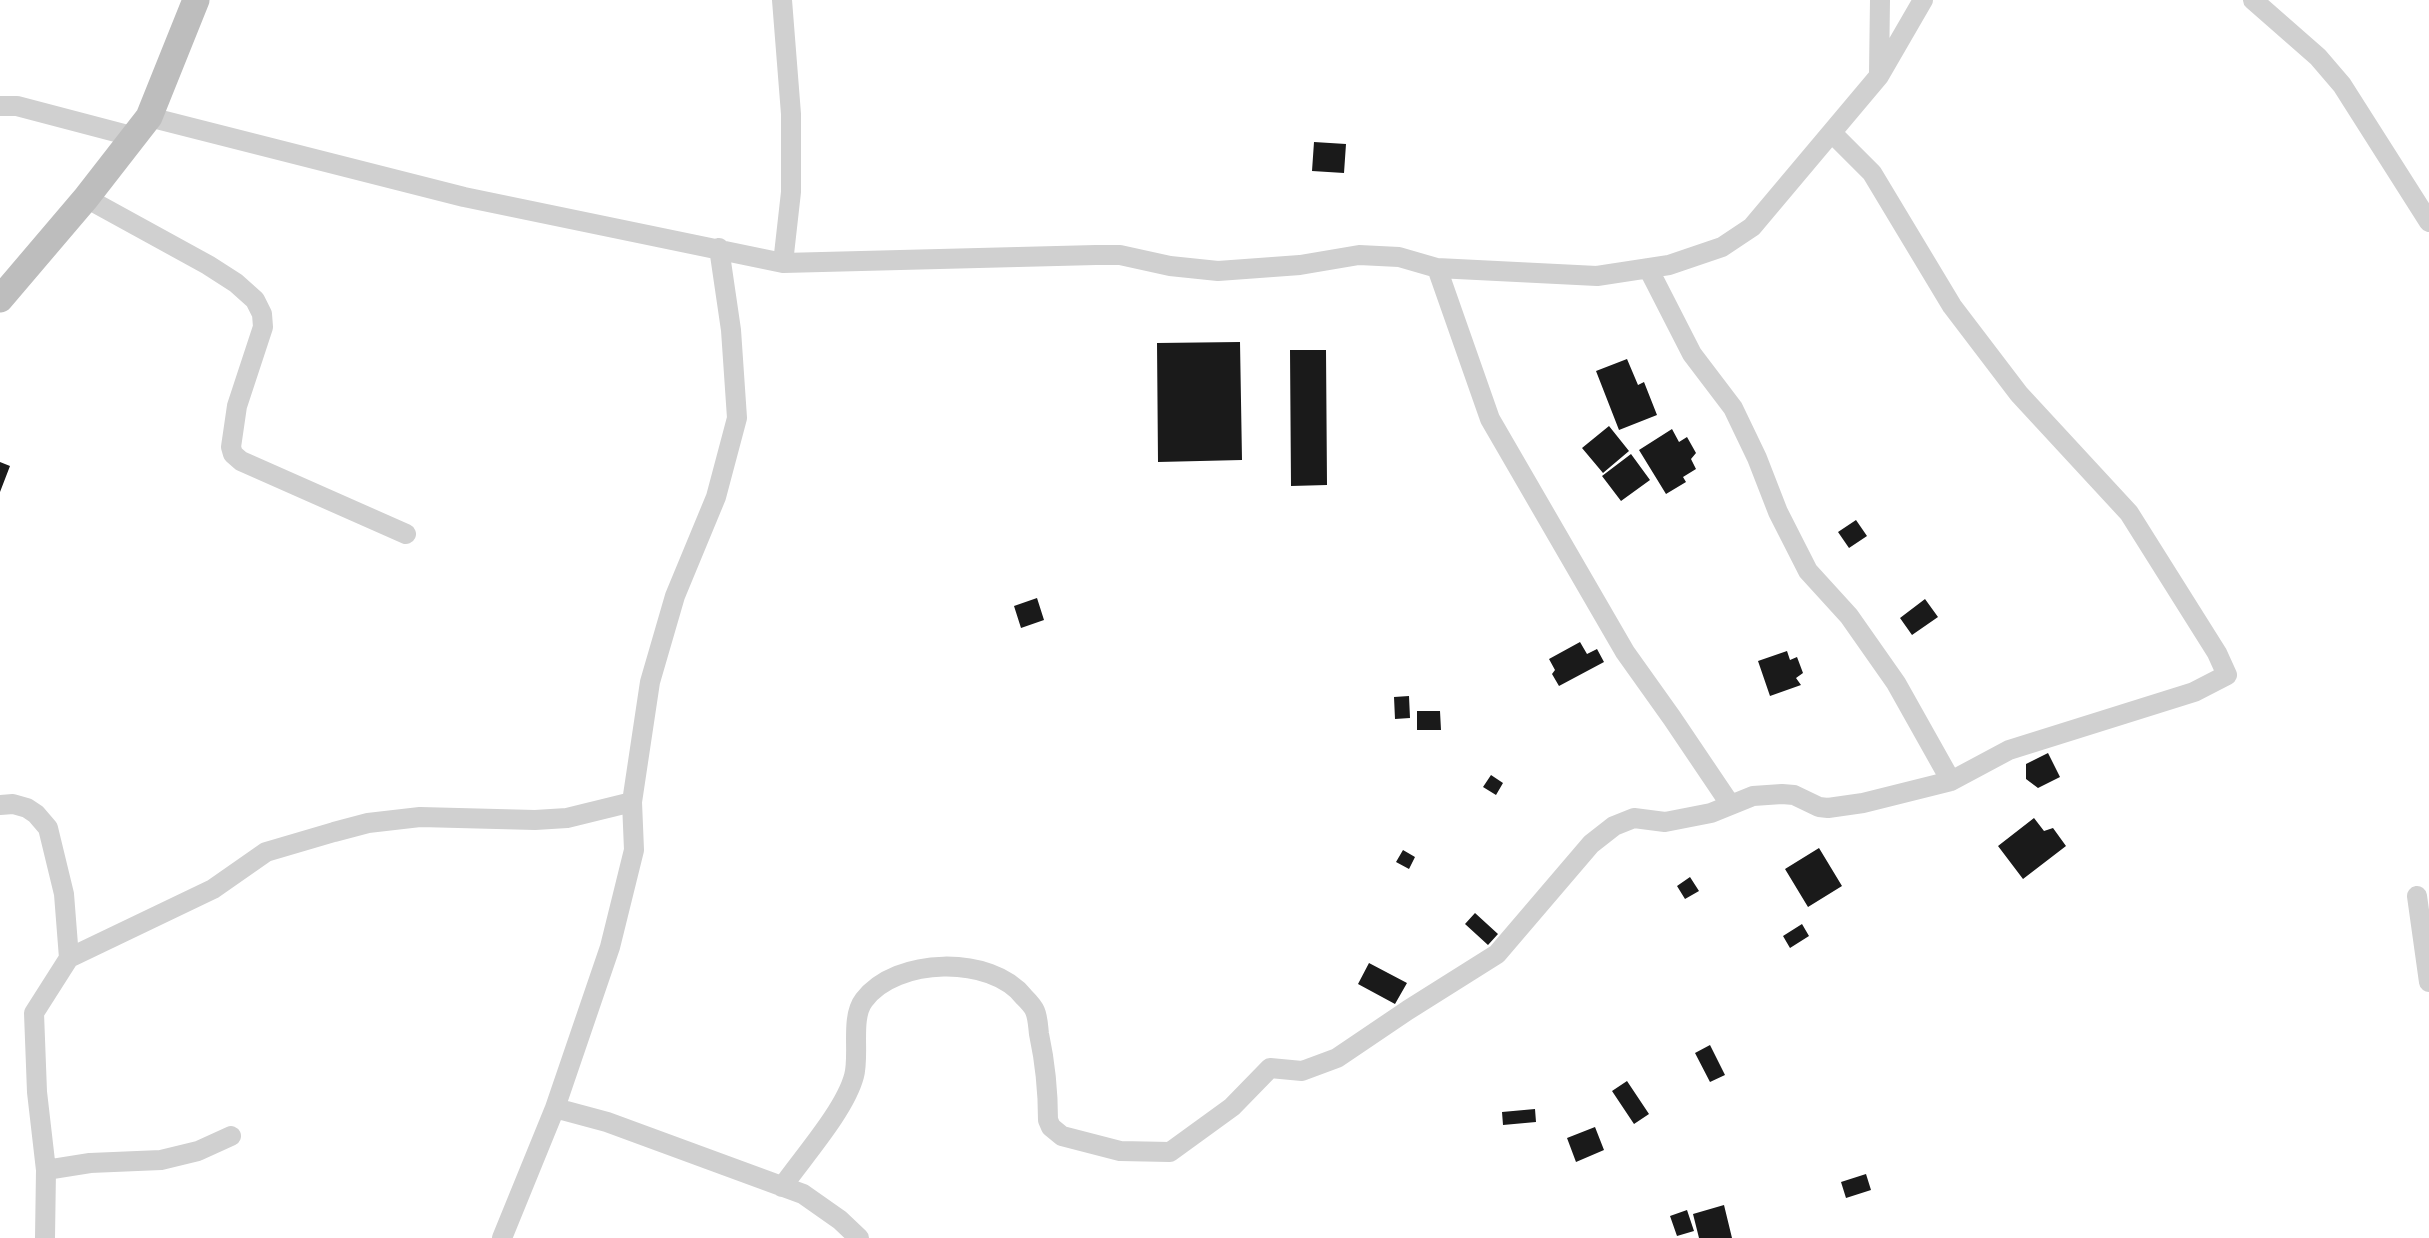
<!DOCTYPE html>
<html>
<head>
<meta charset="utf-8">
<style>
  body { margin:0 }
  canvas { display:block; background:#fff }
</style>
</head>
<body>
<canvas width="2429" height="1238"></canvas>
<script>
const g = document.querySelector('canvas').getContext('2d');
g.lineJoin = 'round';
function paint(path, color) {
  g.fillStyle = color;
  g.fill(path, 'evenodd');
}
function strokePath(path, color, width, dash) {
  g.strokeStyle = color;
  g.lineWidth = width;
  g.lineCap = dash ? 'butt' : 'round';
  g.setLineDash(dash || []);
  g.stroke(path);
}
paint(new Path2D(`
  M1314,142L1346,144L1344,173L1312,171Z
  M1240,342L1242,460L1158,462L1157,343Z
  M1290,350H1326L1327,485L1291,486Z
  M1627,359L1638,385L1644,382L1657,415L1619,430L1596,371Z
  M1609,426L1629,451L1603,473L1582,448Z
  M1672,429L1679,442L1687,437L1696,453L1691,459L1696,469L1683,477L1686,482L1666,494L1639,450Z
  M1631,454L1650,480L1621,501L1602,476Z
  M0,462L10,466L0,492Z
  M1856,520L1867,536L1849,548L1838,532Z
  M1037,598L1044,620L1021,628L1014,606Z
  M1925,599L1938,617L1912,635L1900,618Z
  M1580,642L1587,654L1597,649L1604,662L1559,686L1552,674L1555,670L1549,659Z
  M1787,651L1790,660L1797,657L1803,673L1796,678L1801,685L1770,696L1758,661Z
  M1409,696L1410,718L1395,719L1394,697Z
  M1417,711H1440L1441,730H1417Z
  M2048,753L2060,777L2038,788L2026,779V764Z
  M1491,775L1503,783L1496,795L1483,787Z
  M2034,818L2044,831L2053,828L2066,846L2023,879L1998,846Z
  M1819,848L1842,886L1808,907L1785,869Z
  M1403,850L1415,857L1409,869L1396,862Z
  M1690,877L1699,891L1685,899L1677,886Z
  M1475,913L1498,934L1488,945L1465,924Z
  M1802,924L1809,936L1790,948L1783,936Z
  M1369,963L1407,983L1395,1004L1358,984Z
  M1710,1045L1725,1075L1710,1082L1695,1053Z
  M1627,1081L1649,1114L1634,1124L1612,1091Z
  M1535,1109L1536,1122L1503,1125L1502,1112Z
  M1595,1127L1604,1150L1576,1162L1567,1138Z
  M1866,1174L1871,1190L1846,1198L1841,1182Z
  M1724,1205L1732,1238H1699L1693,1214Z
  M1687,1210L1694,1231L1677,1236L1670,1216Z`), '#1a1a1a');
strokePath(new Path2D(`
  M782,0L791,114V192L783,263
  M2253,0L2318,57L2342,85L2429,222
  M1879,73L1880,0
  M0,106H17L135,137
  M149,117L464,197L783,263L1096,255H1120L1170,266L1218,271L1300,265L1359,255L1399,257L1437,268L1597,276L1669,265L1722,247L1752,227L1879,76L1923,0
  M86,198L208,265L236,283L255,300L262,314L263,327L237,406L231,447L233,454L241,461L406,534
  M1437,268L1490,419L1625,652L1672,718L1730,804
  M1648,268L1692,354L1733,408L1757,458L1778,512L1808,571L1849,616L1896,683L1951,781
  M0,805L13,804L27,808L36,814L48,828L64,894L69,958
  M2417,896L2429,982
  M555,1108L607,1122L803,1194L840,1220L859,1238
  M46,1170L90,1163L161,1160L198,1151L231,1136
  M782,1187C803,1157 845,1110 854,1076C860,1055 850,1018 864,1000C896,957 991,955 1024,997C1028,1001 1033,1006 1035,1011C1038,1018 1038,1026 1039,1034C1045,1062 1048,1090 1048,1120L1051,1127L1062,1136L1120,1151L1170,1152L1232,1107L1270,1068L1302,1071L1337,1058L1408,1010L1497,954L1591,844L1614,826L1634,818L1665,822L1711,813L1753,796L1782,794L1794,795L1819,807L1828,808L1863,803L1951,781L2009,750L2194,692L2227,675L2217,653L2129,513L2019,394L1952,306L1872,173L1833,134
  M45,1238L46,1170L37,1092L34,1013L69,958L213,889L266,852L334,832L368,823L420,817L535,820L567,818L632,802
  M502,1238L555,1108L610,947L634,850L632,802L650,682L675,596L716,497L737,418L731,330L719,248`), '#d0d0d0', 20);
strokePath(new Path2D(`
  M0,299L86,198L149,117L196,0`), '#bdbdbd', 27);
</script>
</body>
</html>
